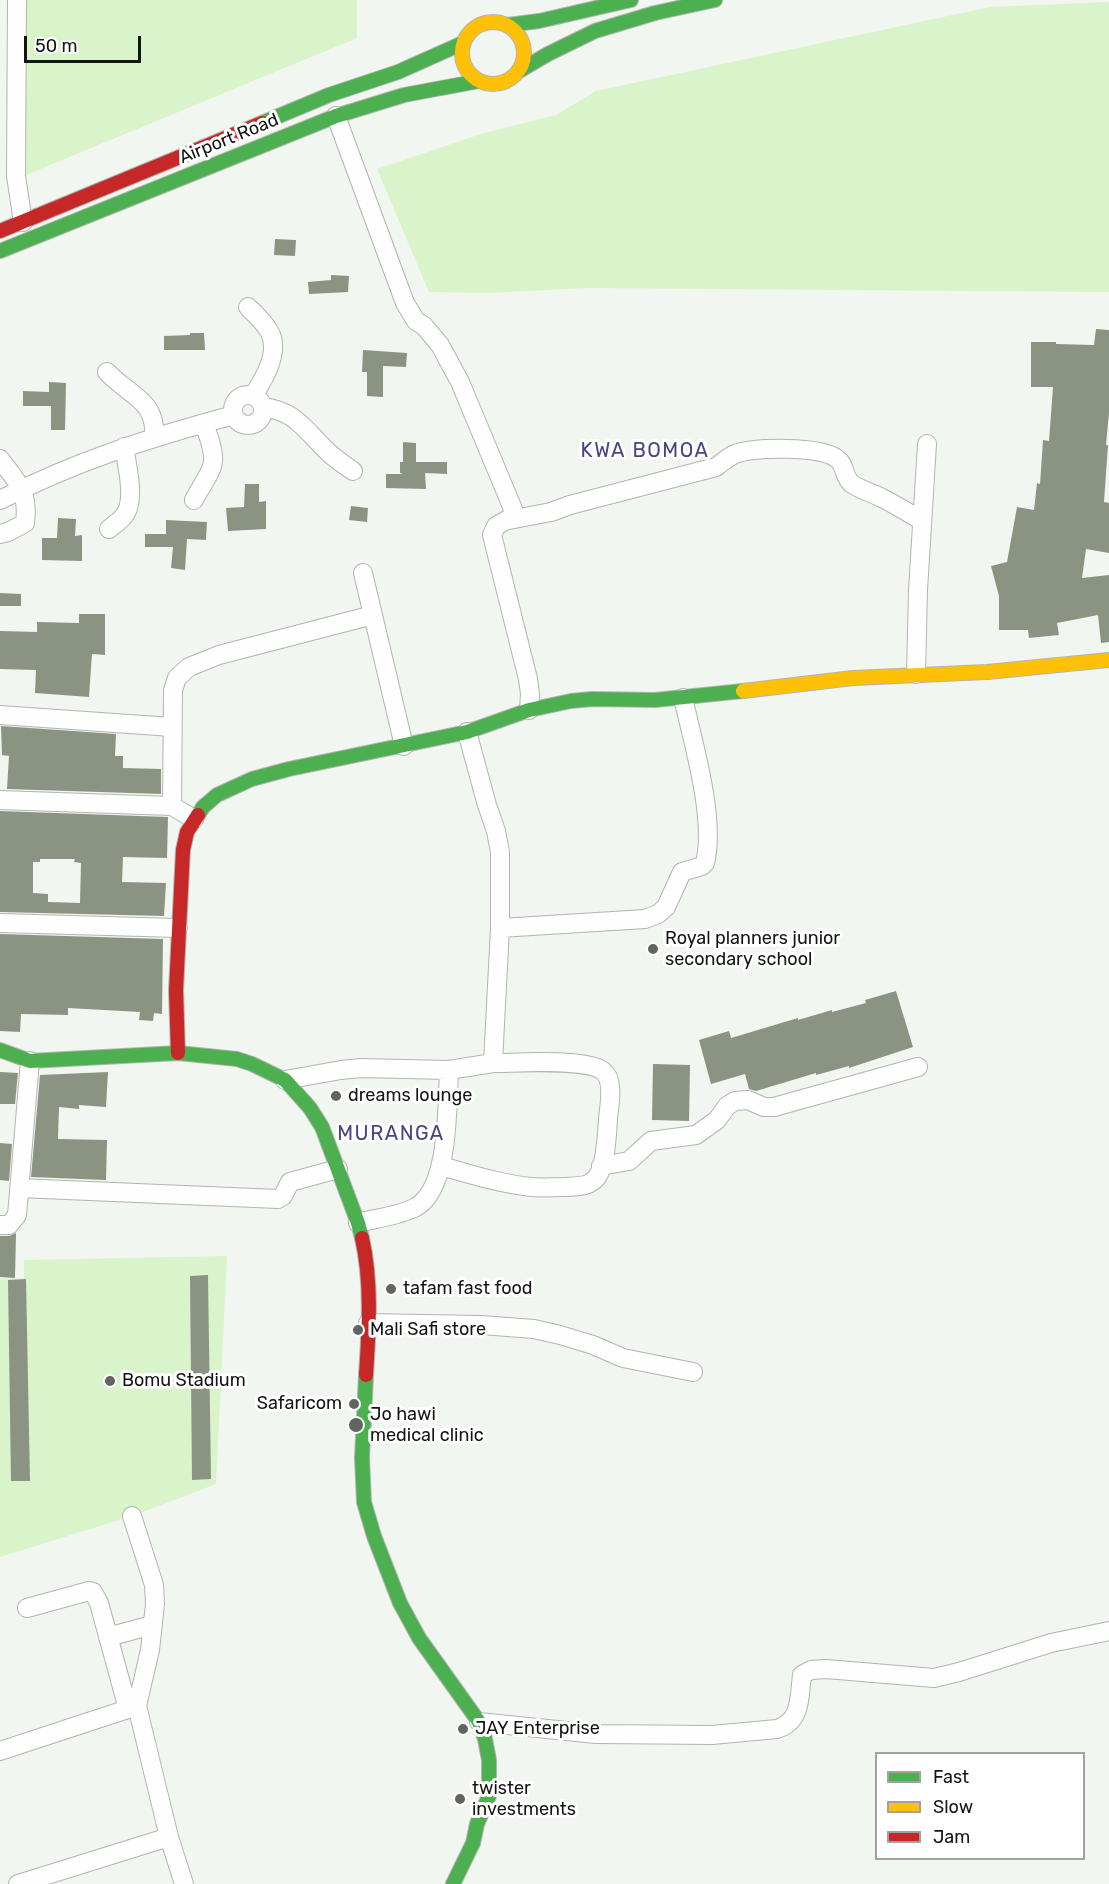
<!DOCTYPE html>
<html>
<head>
<meta charset="utf-8">
<style>
  body { margin:0 }
  #map { position:relative; width:1109px; height:1884px; overflow:hidden; background:#f2f6f0; font-family:Rubik,sans-serif }
  canvas { display:block }
  .legend { position:absolute; left:875px; top:1752px; width:210px; height:108px; box-sizing:border-box; background:#fff; border:2px solid #a1a1a0; margin:0; padding:8px 10px; list-style:none; font-size:18px; color:#131512 }
  .legend li { display:flex; align-items:center; gap:12px; height:30px }
  .legend b { width:30px; border:2px solid #a1a1a0 }
  .scale { position:absolute; left:24px; top:36px; width:117px; height:27px; box-sizing:border-box; border:3px solid #131512; border-top:0; padding-left:8px; font-size:18px; line-height:21px; white-space:nowrap; color:#131512; -webkit-text-stroke:4px #fff; paint-order:stroke }
</style>
</head>
<body>
<div id="map">
<canvas width="1109" height="1884"></canvas>
<ul class="legend">
<li><b style="height:8px;background:#4caf50"></b>Fast</li>
<li><b style="height:8px;background:#ffc107"></b>Slow</li>
<li><b style="height:8px;background:#c62828"></b>Jam</li>
</ul>
<div class="scale">50 m</div>
</div>
<script>
const g = document.querySelector('canvas').getContext('2d');
g.lineJoin = 'round';
function paint(path, color) {
  g.fillStyle = color;
  g.fill(path, 'evenodd');
}
function strokePath(path, color, width, dash) {
  g.strokeStyle = color;
  g.lineWidth = width;
  g.lineCap = dash ? 'butt' : 'round';
  g.setLineDash(dash || []);
  g.stroke(path);
}
function drawText(font, color, halo, rows, align = 'center') {
  g.font = font + ' Rubik,sans-serif';
  g.lineWidth = 6;
  g.setLineDash([]);
  g.textBaseline = 'middle';
  g.strokeStyle = halo;
  g.fillStyle = color;
  for (const [text, x, y, turn = 0] of rows) {
    g.save();
    g.translate(x, y);
    g.rotate((+turn || 0) * Math.PI / 180);
    g.textAlign = isNaN(turn) ? turn : align;
    if (halo) g.strokeText(text, 0, 0);
    g.fillText(text, 0, 0);
    g.restore();
  }
}
paint(new Path2D(`
  M22,0H357V38L21,177Z
  M1109,2V292L584,288L490,293L429,292L377,169L484,133L556,115L596,91L990,7Z
  M227,1256L216,1484L132,1516L0,1557V1279L24,1278V1260Z`), '#d9f3ca');
paint(new Path2D(`
  M275,239L296,240L295,256L274,255Z
  M331,275L349,276L348,292L309,294L308,282L331,280Z
  M1096,329L1109,330V413L1106,445H1108L1104,502L1109,503V553L1086,549L1082,578L1109,575V642L1101,643L1098,615L1057,623L1059,635L1029,638L1028,630H999V596L991,566L1007,562L1017,507L1034,510L1037,483L1040,484L1043,440L1049,441L1053,387H1031V342H1056V344L1094,345Z
  M190,333H204L205,350H164V336L190,335Z
  M363,350L407,353L406,367L383,366V397L367,396V372H362Z
  M49,382L66,383L65,430H51V406H23V391L49,392Z
  M403,442L416,443V462H447V474L425,473L426,489L386,488V474H403L400,473V462H403Z
  M245,484H259V502L266,501V529L228,531L226,508L244,507Z
  M351,506L368,508L367,522L349,520Z
  M58,518L76,519L75,536L82,535V561L42,560V538H57Z
  M166,520L207,522L206,540L187,539L185,570L171,568L173,547H145V534H166Z
  M0,593L21,594V606H0Z
  M79,614H105V655L92,654L89,697L35,693L36,670L0,669V631L37,632V622L79,623Z
  M1,726L116,734L115,756H123V768L161,769V794L7,789L9,756L2,755Z
  M0,811L168,817L167,858L123,857L122,882L166,883L164,916L0,912ZM40,859H75L74,862L81,863L80,903L48,902V894L33,893V862H40Z
  M0,934L163,939L162,1014L154,1013L153,1021L139,1020L140,1012L68,1008V1015L21,1014L20,1032L0,1031Z
  M896,991L913,1047L849,1068V1066L816,1075V1073L756,1091L749,1089L745,1074L711,1084L699,1040L729,1031L731,1038L798,1018V1020L832,1010V1012L866,1003L865,1000Z
  M653,1064L690,1065L689,1121L652,1120Z
  M0,1072L18,1073L15,1104H0Z
  M108,1072L106,1107L79,1105V1109L59,1107L58,1139L107,1140L106,1180L31,1177L40,1075Z
  M0,1143L12,1144L9,1181L0,1180Z
  M16,1233L15,1278L0,1277V1236H9Z
  M208,1275L211,1479L192,1480L190,1276Z
  M26,1279L30,1481H11L8,1280Z`), '#8b9483');
const street = new Path2D(`
  M17,0L16,176L23,222
  M336,116L405,303L416,321L424,326L440,345L460,382L513,509L512,517L496,526L492,535L528,679L530,694L529,710
  M248,307C255,314 264,322 269,331C281,351 264,379 253,396
  M107,372C128,395 157,400 154,437
  M233 410a15 15 0 1 1 30 0a15 15 0 1 1-30 0Z
  M263,407C294,411 303,427 324,448C332,457 343,464 353,471
  M0,459C18,483 29,492 25,523L8,532L0,534
  M0,500C76,461 152,437 234,415
  M194,500C199,489 213,471 213,461C214,449 208,435 204,424
  M509,520L551,512L570,505L716,467C723,462 728,457 735,454C755,447 819,446 836,458C846,464 843,477 852,484C861,490 872,493 882,498C896,505 909,513 922,521
  M109,529C115,524 122,520 126,513C135,497 127,465 124,447
  M363,573L404,746
  M916,674L918,590L927,444
  M0,715L172,727
  M0,800L172,806L194,819
  M172,806L173,690L177,678L189,667L219,655L373,615
  M0,923L178,928
  M500,928L645,919L658,914L666,907L682,872L702,866L705,863C716,819 693,742 683,698
  M285,1080L341,1070L361,1068L449,1070L493,1063
  M441,1166C470,1174 501,1184 531,1187C541,1188 552,1187 563,1187C575,1186 589,1188 597,1177C606,1165 607,1134 608,1119C609,1106 615,1080 603,1071C586,1058 517,1063 493,1063L500,928V852L496,831L487,805L467,732
  M601,1166L629,1161L651,1141L696,1135L717,1120L727,1106L735,1101L748,1100L764,1107H774L918,1067
  M19,1188L278,1199L283,1196L290,1182L338,1169
  M358,1223C377,1218 399,1216 416,1207C450,1188 447,1104 449,1070
  M0,1225H9L17,1215L30,1061
  M368,1323L481,1325L534,1329L560,1335L593,1345L623,1358L693,1372
  M132,1516L154,1585L155,1604L150,1650L137,1706L169,1837L184,1884
  M27,1608L89,1591L93,1592L99,1603L128,1709
  M108,1637L152,1625
  M479,1722L596,1734L712,1735L777,1729C802,1721 799,1697 802,1675L811,1670L826,1669L934,1678L959,1672L1051,1643L1109,1631
  M0,1751L137,1706
  M18,1884L169,1837`);
const fast = new Path2D(`
  M508,25L539,21L631,0
  M519,71L548,54L595,31L655,13L715,0
  M262,123L329,95L398,72L463,43
  M0,251L336,116L404,95L479,81
  M198,815L203,807L217,795L252,779L289,769L467,732L529,710L571,701L592,699L655,700L743,691
  M0,1050L30,1061L178,1053L237,1059L252,1064L285,1080L310,1108L322,1127L358,1223L362,1238
  M366,1375L362,1458L364,1502L374,1536L400,1603L419,1638L479,1722L485,1739L489,1760V1796L477,1824L473,1843L453,1884`);
const slow = new Path2D(`
  M462 53a31 31 0 1 1 62 0a31 31 0 1 1-62 0Z
  M743,691L853,678L987,672L1109,660`);
const jam = new Path2D(`
  M0,231L262,123
  M178,1053L176,990L183,850L187,832L198,815
  M362,1238C372,1282 369,1330 366,1375`);
strokePath(street, '#b2b4b0', 20);
strokePath(fast, '#b2b4b0', 16);
strokePath(slow, '#b2b4b0', 16);
strokePath(jam, '#b2b4b0', 16);
strokePath(street, '#fdfefd', 18);
strokePath(fast, '#4caf50', 14);
strokePath(slow, '#ffc107', 14);
strokePath(jam, '#c62828', 14);
for (const [x, y, r, color] of [
  [653,949,6,"#616460"],
  [336,1096,6,"#616460"],
  [391,1289,6,"#616460"],
  [358,1330,6,"#616460"],
  [110,1381,6,"#616460"],
  [354,1404,6,"#616460"],
  [356,1425,8,"#616460"],
  [463,1729,6,"#616460"],
  [460,1799,6,"#616460"]
]) {
  const dot = new Path2D();
  dot.arc(x, y, r, 0, 2 * Math.PI);
  g.fillStyle = color;
  g.fill(dot);
  strokePath(dot, '#fff', 2);
}
drawText('18px', '#131512', '#fff', [
  ["Airport Road",229,139,-22]
]);
drawText('18px', '#131512', '#fff', [
  ["Royal planners junior",665,939],
  ["secondary school",665,960],
  ["dreams lounge",348,1096],
  ["tafam fast food",403,1289],
  ["Mali Safi store",370,1330],
  ["Bomu Stadium",122,1381],
  ["Safaricom",342,1404,"right"],
  ["Jo hawi",370,1415],
  ["medical clinic",370,1436],
  ["JAY Enterprise",475,1729],
  ["twister",472,1789],
  ["investments",472,1810]
], 'left');
g.letterSpacing = '1.5px';
drawText('20px', '#4a4583', '#fff', [
  ["KWA BOMOA",645,451],
  ["MURANGA",391,1134]
]);
g.letterSpacing = '0px';
</script>
</body>
</html>
